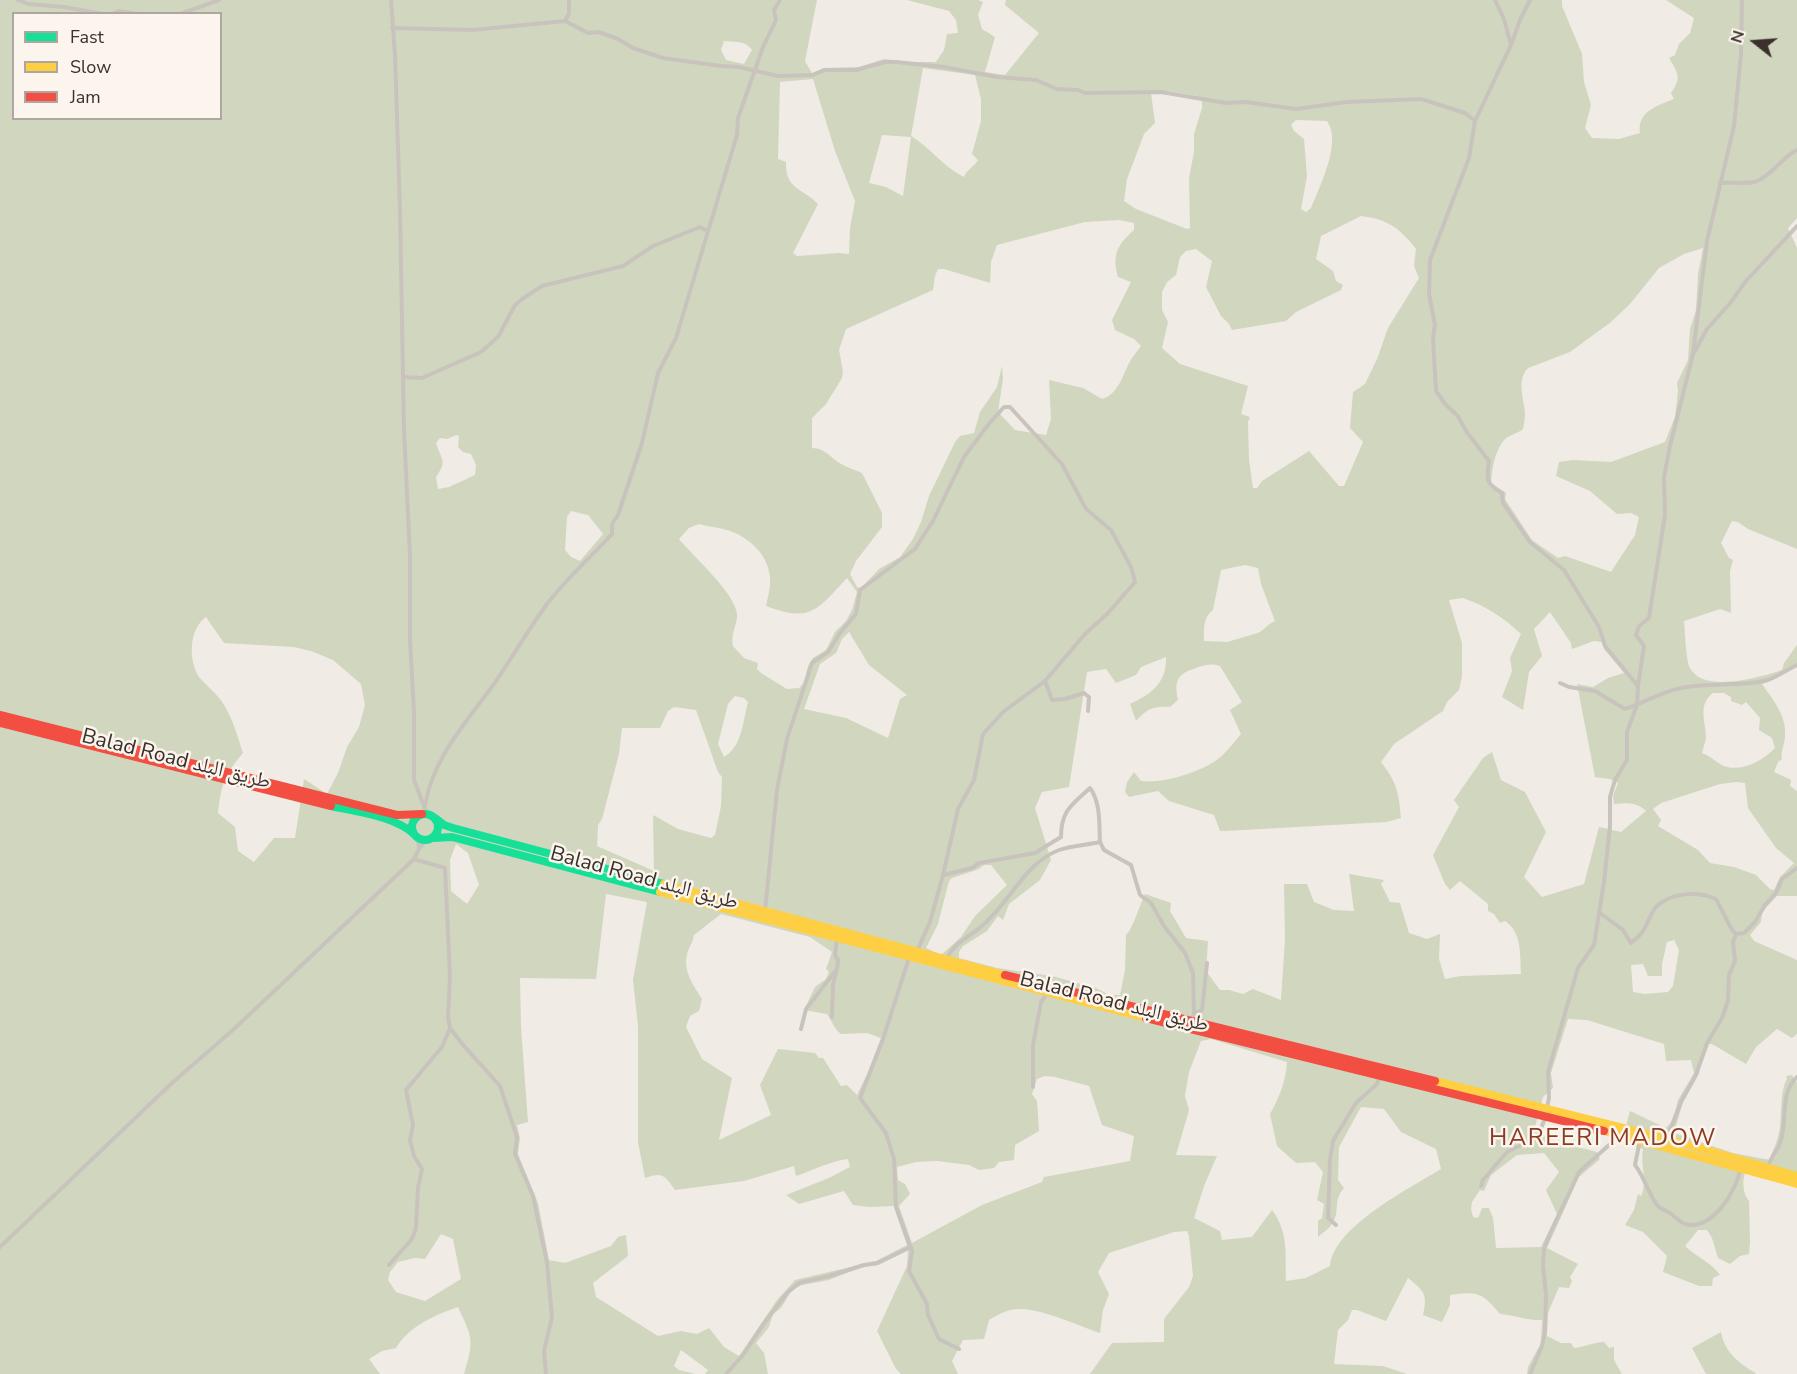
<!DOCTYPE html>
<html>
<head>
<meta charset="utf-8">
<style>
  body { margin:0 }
  #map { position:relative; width:1797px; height:1374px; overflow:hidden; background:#f0ebe5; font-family:"Nunito Sans",sans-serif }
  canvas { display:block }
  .legend { position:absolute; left:12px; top:12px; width:210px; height:108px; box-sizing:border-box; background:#fbf5ee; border:2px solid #aea6a0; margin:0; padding:8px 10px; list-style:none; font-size:18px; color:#3b302b }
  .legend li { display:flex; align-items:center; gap:12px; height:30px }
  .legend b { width:30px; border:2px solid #aea6a0 }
  .north { position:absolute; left:1725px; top:12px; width:60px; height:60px; -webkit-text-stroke:4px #fbf5ee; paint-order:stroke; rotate:287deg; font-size:16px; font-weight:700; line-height:24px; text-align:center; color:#3b302b }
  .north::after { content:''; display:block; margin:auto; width:21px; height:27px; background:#3b302b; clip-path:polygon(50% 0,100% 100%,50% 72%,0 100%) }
</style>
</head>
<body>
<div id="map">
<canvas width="1797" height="1374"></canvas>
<ul class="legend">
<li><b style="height:8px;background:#16e098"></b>Fast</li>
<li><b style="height:8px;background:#ffcf43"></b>Slow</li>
<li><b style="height:8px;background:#f24e42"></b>Jam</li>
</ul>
<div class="north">N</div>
</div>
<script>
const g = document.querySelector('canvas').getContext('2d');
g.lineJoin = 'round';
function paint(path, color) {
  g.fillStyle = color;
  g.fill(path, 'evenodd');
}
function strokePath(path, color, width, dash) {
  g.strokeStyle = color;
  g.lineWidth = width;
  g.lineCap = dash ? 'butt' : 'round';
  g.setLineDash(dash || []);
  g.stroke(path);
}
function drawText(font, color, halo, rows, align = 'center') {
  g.font = font + ' "Nunito Sans","Noto Naskh Arabic",sans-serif';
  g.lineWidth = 5;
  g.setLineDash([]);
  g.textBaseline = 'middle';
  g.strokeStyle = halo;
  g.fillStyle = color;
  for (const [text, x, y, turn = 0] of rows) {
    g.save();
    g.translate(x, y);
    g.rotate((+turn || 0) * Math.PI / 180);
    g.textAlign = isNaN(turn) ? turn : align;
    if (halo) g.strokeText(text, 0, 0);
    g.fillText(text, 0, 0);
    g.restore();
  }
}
paint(new Path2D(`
  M0,0H817L805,61L812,73L823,68L859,67L884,59L910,62H936L944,50L947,34L958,33L956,20L949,11L907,0H978L983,2L978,15L982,29L995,37L985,72L1005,75L1039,33L1005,5L1006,0H1562V6L1582,54L1584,82L1591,105L1585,128L1592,138L1619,139L1640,133C1637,111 1657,106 1674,99L1671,93C1682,78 1678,73 1669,58L1675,55L1679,44L1690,33L1694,18L1666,0H1797V218L1788,228L1797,248V549L1748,529L1738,522L1732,521L1721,543L1729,558L1733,560L1730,571L1731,613L1720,609L1684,621C1685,631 1686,661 1690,668C1703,694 1761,677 1782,670L1784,663L1797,645V667L1762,684C1773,700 1787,716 1785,736C1785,744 1780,752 1782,759L1778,762L1774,772L1791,780L1790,786L1797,791V896H1777L1762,912L1761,922L1750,935L1754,941L1797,960V1034L1792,1038L1777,1029L1756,1047L1746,1064L1712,1044H1709L1697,1075L1683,1102L1674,1133L1733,1153L1770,1160C1772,1152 1776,1145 1778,1137C1783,1121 1779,1091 1787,1079L1786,1076L1792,1075L1797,1083V1187L1745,1173C1742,1182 1743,1194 1749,1201L1750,1242L1749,1254L1740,1256L1730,1264L1718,1258L1712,1238L1707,1230H1698L1685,1246C1696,1257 1711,1262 1720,1275L1713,1278L1712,1286H1699L1663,1272L1667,1256L1643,1232L1625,1225L1634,1210L1638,1194L1641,1196C1648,1183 1640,1164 1643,1149L1622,1141L1630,1111L1666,1128L1673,1120L1678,1100L1694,1073L1691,1060L1666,1061L1664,1044L1587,1020L1568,1019L1551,1073L1553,1088L1543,1097L1534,1131L1554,1141L1597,1152L1600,1159L1579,1177L1547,1248L1578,1264L1570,1277L1572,1281L1569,1288L1559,1287L1548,1313L1547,1336L1561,1343H1571L1574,1348C1584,1347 1598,1341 1604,1342L1609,1348L1614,1347V1360L1622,1374H1527L1528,1367L1541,1343L1542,1320C1530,1321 1513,1315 1500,1314C1482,1292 1477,1291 1450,1295V1305L1442,1322L1423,1315C1428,1294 1424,1291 1408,1278L1386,1321L1357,1310H1352L1348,1320L1338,1330L1334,1364L1383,1366L1407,1374H1090L1112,1343L1164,1342V1319L1189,1287L1193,1276L1189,1236L1187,1231L1174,1232L1109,1253L1098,1272L1109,1294L1103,1310L1100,1333C1077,1325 1045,1310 1021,1309C1010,1308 998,1314 989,1320L984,1339L963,1340L952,1361L958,1374H901L896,1369L877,1331L907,1266L908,1250L879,1265L862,1267L829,1280L802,1285L792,1290L781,1308L773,1314L769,1327L756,1343L764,1353L768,1374H705L708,1370L681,1350L674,1366L679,1370L695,1374H464C474,1340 473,1339 458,1307C435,1315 409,1326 396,1348L382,1351L369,1359L380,1374H0ZM14,14H220V118H14ZM724,41C735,42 745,40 752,50L744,64L726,60L721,50ZM923,68L975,75L981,99V121L972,154L978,160C974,167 967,169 964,177C943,167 931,148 911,136ZM813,79L835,151L855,201L850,228L849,254L839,253L797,256L793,253L818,204C803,188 785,190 786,162L778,159L780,82ZM1168,91L1198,96L1202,100V108L1194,134V152L1189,178L1190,228L1187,229L1136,209L1124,201L1127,179L1144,134L1155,123L1151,93ZM1296,120L1327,121C1342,142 1320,186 1311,208L1306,212L1301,209L1307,176L1304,139L1294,131L1291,125ZM882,135L911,137L903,196L886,187L869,183ZM1361,216C1387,219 1400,228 1416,249L1414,266L1419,278L1388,328L1377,359L1365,384L1353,392L1350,428L1363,442L1344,486H1339L1309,451L1262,481L1257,488H1253L1249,460L1248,422L1250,417L1241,414L1248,386L1180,364L1162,348L1168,322L1162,310V292L1167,282L1176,275L1180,257L1186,251L1196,249L1212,261L1206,287L1221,316L1229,324L1232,330L1286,321L1296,312L1341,290L1343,285L1336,281L1333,271L1316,259L1321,236ZM1119,220L1134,223V230C1117,245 1112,255 1118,277L1131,282L1112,320L1115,330L1134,339L1141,346C1138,350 1135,354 1132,358C1123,372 1120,394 1102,399L1083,388L1049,380L1051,419L1046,435L1015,430L998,412L1003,379L1002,366L997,387L980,412L974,433L960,436L955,442L929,496L921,522L913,539L900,557L879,569L861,588L857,587L850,574L856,561L882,527V513L862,473C856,470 848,468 843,465C831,459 826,448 812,448V418L826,404L842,378L843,371L839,350L846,329L933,290L935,276L938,269H944L990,283L991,262L997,245L1085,222ZM1703,248L1698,274L1696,310L1690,329L1688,360L1677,383L1678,391L1675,417L1665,442L1611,462L1573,460L1559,462L1556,476L1590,491L1617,514L1631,513L1639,517L1635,535L1611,572L1565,556L1558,558L1532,540L1505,499L1506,493L1491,483C1492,469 1495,449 1505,439C1510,435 1518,433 1523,429C1524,424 1525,418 1525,413C1524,399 1516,380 1528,368L1570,352L1611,322L1630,304L1659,268L1684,254ZM456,435L459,436L458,447L463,452L471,454L476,465L475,475L449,487L438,489L436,477C448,460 441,460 436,443L440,438L447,439ZM571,511L588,515L603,534L580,561L571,557L565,550L567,517ZM699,524C708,527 718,527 727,530C748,536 768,554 770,577C771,586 768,597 766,606C811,623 817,610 847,578L857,592L852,610L846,621L835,632L826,650L813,658L808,666L804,683L799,688L787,689L761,673L757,669L758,663L744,658L733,646C730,634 738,624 737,614C735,593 693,556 679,539L689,528ZM1245,565L1258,568L1261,584L1275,621C1268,624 1264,630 1258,633L1227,642L1204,641C1204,630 1203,617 1213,610L1221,570ZM1463,598C1486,606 1503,617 1521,634L1510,658L1512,671L1502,697L1523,710L1529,672L1542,656L1534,629L1550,612L1571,643L1572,649L1594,641L1602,642L1604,649L1624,673L1608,678L1593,687L1577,684L1595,777L1610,779L1618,783L1613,796L1614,804C1627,803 1636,802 1646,811L1621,832L1599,827L1584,884L1542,897L1524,877L1546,832L1525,792L1501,780L1492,752L1483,758L1454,800L1459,807L1433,855L1445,884L1450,890L1460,881L1488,904V911L1494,914L1500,923L1505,921C1522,932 1520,955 1521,974L1461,976L1445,979L1439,959L1440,934L1427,939L1409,933L1400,903L1390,902L1381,884L1384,880L1349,874L1354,911L1334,910L1314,902L1307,884H1284L1285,939L1281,1000L1253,989L1243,994L1229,990H1220L1206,971L1208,941L1186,938L1170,911L1171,903L1145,894C1140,904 1133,929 1126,935L1125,970L1120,995H1109L1096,988L1052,976L997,968L959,958V952L963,946L987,931L998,916L1003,920L1009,904L1040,880L1051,860L1035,808L1042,792L1069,787L1087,672L1106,669L1116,683L1136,675L1141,667L1166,657C1167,682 1152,694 1130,704L1136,721C1147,709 1153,706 1170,707L1178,700C1174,681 1177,674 1196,668C1205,665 1210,663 1220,666L1242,702L1230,710L1241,734C1234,742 1227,752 1218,759C1201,772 1163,784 1141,781L1134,772L1127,782L1125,792L1129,797L1158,791L1169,801L1214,815L1220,831H1225L1386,822L1401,818C1399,794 1397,782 1381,762L1394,744L1443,711L1447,702L1459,690L1462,676V643L1449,600ZM206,617L224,643L294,647L311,651L333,660L361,684L365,705L359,727L347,747L338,773L327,794L304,779L295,838H274L254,862L238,851L235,827L218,813C222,782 223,777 243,753C238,738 233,719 224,705C218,694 207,687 199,677C188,660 189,629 206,617ZM849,632L869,665L907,695L900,699L888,738L846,718L804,709L820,664L836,653L842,639ZM1713,693H1724L1731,697V701L1742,705L1746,702L1760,718L1759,730L1772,738L1775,748C1764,760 1744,771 1727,767C1718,765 1712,756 1702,753C1703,748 1705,743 1706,738C1706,722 1697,705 1713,693ZM735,696L744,698L748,702C743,721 742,747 724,757L718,744L728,704ZM674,707L696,710L718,772L722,777L721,806L715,835L711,838L678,829L653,815L654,871L597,846L598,825L602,819L619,754L622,728H660L668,711ZM1737,782L1745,783L1748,808L1776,848L1794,863L1780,877L1774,890L1770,889L1756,875L1734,867L1710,863L1698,850L1658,826L1661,820L1653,809L1661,803L1720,784ZM456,844L468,853L479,885L467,904L451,891L450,860ZM984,865H991L1007,885L975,916L961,937L941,955L926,948L938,924L949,881L952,878L979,869ZM606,894L647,902L633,980L638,1026V1142L645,1178C663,1172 664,1175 675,1190L744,1181L794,1166L796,1176C814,1170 830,1161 848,1159L850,1167L829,1178L786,1195L799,1204L844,1191L853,1205L869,1207L894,1206L907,1245L876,1261L795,1280L777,1300L739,1356L724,1347L709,1328L697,1334L681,1331L658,1336L596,1297L593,1283L628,1256L626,1235L618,1237L611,1246L565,1263L549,1260L538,1203L518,1154L520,1138L517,1125L528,1122L521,1027L520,978L596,979ZM721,914L810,937L832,952L826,969L829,972L826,979L815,987L804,1010L827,1014C832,1021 834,1029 841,1034L867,1033L881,1038L869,1070L857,1095L847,1085L841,1086L823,1058H819L815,1053L778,1049L760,1085L771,1115L719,1140L732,1078L702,1059L686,1027L690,1016L699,1011L702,999C693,984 683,972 687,954C689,947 693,942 694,935ZM1674,940L1679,950L1673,986L1668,992L1645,994L1633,992L1631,965L1643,964L1648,976H1662V964L1667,942ZM1211,1039L1287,1062C1286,1081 1279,1098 1270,1114L1277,1146L1296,1163L1315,1162L1323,1172L1317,1200L1324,1204L1322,1218L1318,1221V1237C1322,1233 1329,1229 1332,1224C1341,1211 1332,1202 1344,1188L1338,1180L1339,1147L1361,1107L1384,1109L1401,1132L1436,1149L1441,1169C1409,1189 1334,1226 1330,1266L1306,1278L1286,1281C1285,1254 1289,1233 1272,1210L1252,1237L1222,1240L1220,1231L1194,1218L1204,1186L1217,1156L1176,1155L1189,1110L1185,1096L1189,1072L1201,1041ZM1045,1076L1055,1077L1089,1086L1102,1125L1134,1136L1130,1161L1044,1177L1042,1182L982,1205L912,1243L899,1206L910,1194L905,1184L898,1180L897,1167L916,1162L937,1161L969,1165L979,1170L994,1168L999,1162L1014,1160L1015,1145L1039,1131L1037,1101L1032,1094L1037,1079ZM1544,1153L1559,1172L1546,1190L1557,1214L1541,1247L1496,1248L1493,1218L1489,1208H1482L1478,1218L1473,1217L1471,1209L1472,1202L1480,1190L1484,1191L1491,1175L1517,1155ZM441,1234L453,1239L461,1279L425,1301L396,1292L388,1280L390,1272L398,1262L415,1258L425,1259Z
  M1721,1332C1724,1351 1739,1364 1756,1373L1755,1374H1706L1692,1348Z`), '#d1d6bf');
strokePath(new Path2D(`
  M18,0L28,4L64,7L103,14
  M391,0L395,55L400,211L404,431L410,556V640L414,714V780L427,814
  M112,14L119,11L138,14
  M180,14L219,0
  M565,21L569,13V0
  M392,28L472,30L565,21L588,33L599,32L618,39L633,48L663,58L721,66L739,67L778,76L813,75L825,70H856L885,62H896L944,67L997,77L1036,80L1057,89L1078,90L1085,93L1161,92L1226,103L1246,102L1296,109L1347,102L1421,99L1465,113L1475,121L1469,158L1430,260L1429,294L1435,325L1433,338L1436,391L1446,405L1458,416L1466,431L1489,461C1486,479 1486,484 1502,493L1503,503L1530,542L1564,570L1599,627L1605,646L1638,686L1637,705L1627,732V760L1615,780L1610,797V826L1604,882L1594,945L1578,968L1548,1072L1549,1098L1547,1108
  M1511,45L1520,20L1530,0
  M1475,121L1511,45L1504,19L1495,0
  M1720,183C1729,182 1746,184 1754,182C1771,177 1781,158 1797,150
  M1695,351L1707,329L1731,302L1746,281L1797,226
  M403,377L422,378L481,352L498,337L515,305L522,299L542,286L623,266L653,246L700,227L708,231
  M1045,681L1052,700L1065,699L1084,693L1089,697L1088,711
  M1560,683L1569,687L1595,691L1625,709C1644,703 1660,692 1681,688C1708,682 1744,687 1768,680C1778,676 1788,669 1797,665
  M1638,686L1644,646L1636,635L1639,626L1649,618L1665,515L1664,477L1670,446L1693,354L1707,241L1734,126L1741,54L1742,0
  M425,806C432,759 467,721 494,684C512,658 528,630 547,604C566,579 590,558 612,534V524L618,515L642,443L658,373L676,338L737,135L738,118L763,47L776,20L774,10L780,0
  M418,838L419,849L426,840
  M414,859L445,868L450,977L448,1017L450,1028L464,1046L500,1086L517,1137L515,1154L533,1196L547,1263L552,1317L544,1351L546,1374
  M944,875L972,868L979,863L1035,853L1061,837C1061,810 1072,805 1090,788C1101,803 1099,824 1100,842
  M765,911L777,790L787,739L812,663L828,652L840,633L856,614L860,590L915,549L933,521L964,457L988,425L1004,407H1010L1062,464L1086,509L1111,530L1131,567L1135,582L1108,613L1085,634L1045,681L1003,712L983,734L974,780L958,809L943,875L930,922L917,951
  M1600,913L1623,930L1631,943C1634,940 1636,939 1639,936C1647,929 1649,915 1656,907C1671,892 1698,891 1716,899L1732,930L1736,934L1744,933L1755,922L1765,905L1776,893L1782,879L1797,868
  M909,958L883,1039L860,1098L886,1133L894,1159L896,1207L912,1252L909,1271L927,1304L928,1315L939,1339L959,1349
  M947,959C954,942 970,937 983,925C1009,903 1025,863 1059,850C1070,846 1087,845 1100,842L1104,850L1131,865L1140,895L1151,903L1164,926L1185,953L1193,973L1194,1014
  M832,1017L833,985L836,973
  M1190,1023L1194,1014L1202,1010L1207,963
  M801,1029L806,1009L837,969L838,960L835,955L837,939
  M1033,1087V1045L1041,1002L1046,995
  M1667,1138L1681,1102L1696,1075L1707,1043L1722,1018L1728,1001L1729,975L1735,961L1733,942L1736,934
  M1640,1140L1635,1165C1644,1176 1650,1198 1658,1206C1661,1209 1666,1211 1670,1213C1674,1216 1680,1222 1685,1224C1712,1231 1737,1191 1740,1169
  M1768,1167C1770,1159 1775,1153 1779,1146C1789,1123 1778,1095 1797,1077
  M1481,1186L1483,1180L1507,1152L1532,1140L1540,1131L1545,1118
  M1336,1225L1328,1218L1330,1160L1333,1141L1356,1103L1377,1084L1380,1076
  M0,1247L172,1083L233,1030L414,859L419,849
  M389,1265L412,1239L416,1228L418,1188L422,1169L414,1156L410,1140L413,1125L406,1090L442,1047L450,1028
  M726,1374L743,1355L765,1322L787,1293L799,1283L829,1276L864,1265L877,1263L911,1247
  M1530,1374L1542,1346L1545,1331L1546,1295L1543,1265L1544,1249L1549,1236L1579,1172L1619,1136`), '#c9c3be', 4);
strokePath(new Path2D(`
  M331,806C357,812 396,816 415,835
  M412 827a13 13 0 1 1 26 0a13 13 0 1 1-26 0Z
  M435,818L444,825L453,828L664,884
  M433,838L452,837L660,892`), '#16e098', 8);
strokePath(new Path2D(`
  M664,884L1005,975
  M660,892L1146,1018
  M1435,1081L1667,1139L1797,1176
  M1604,1131L1797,1184`), '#ffcf43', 8);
strokePath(new Path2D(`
  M0,715L397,815L422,814
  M0,723L331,806
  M1005,975L1435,1081
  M1146,1018L1604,1131`), '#f24e42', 8);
drawText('21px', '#3b302b', '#fbf5ee', [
  ["Balad Road طريق البلد",176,760,14],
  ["Balad Road طريق البلد",644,879,15],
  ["Balad Road طريق البلد",1114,1003,14]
]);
g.letterSpacing = '1.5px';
drawText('24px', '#8c3b22', '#fbf5ee', [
  ["HAREERI MADOW",1603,1139]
]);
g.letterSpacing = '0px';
</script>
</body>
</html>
